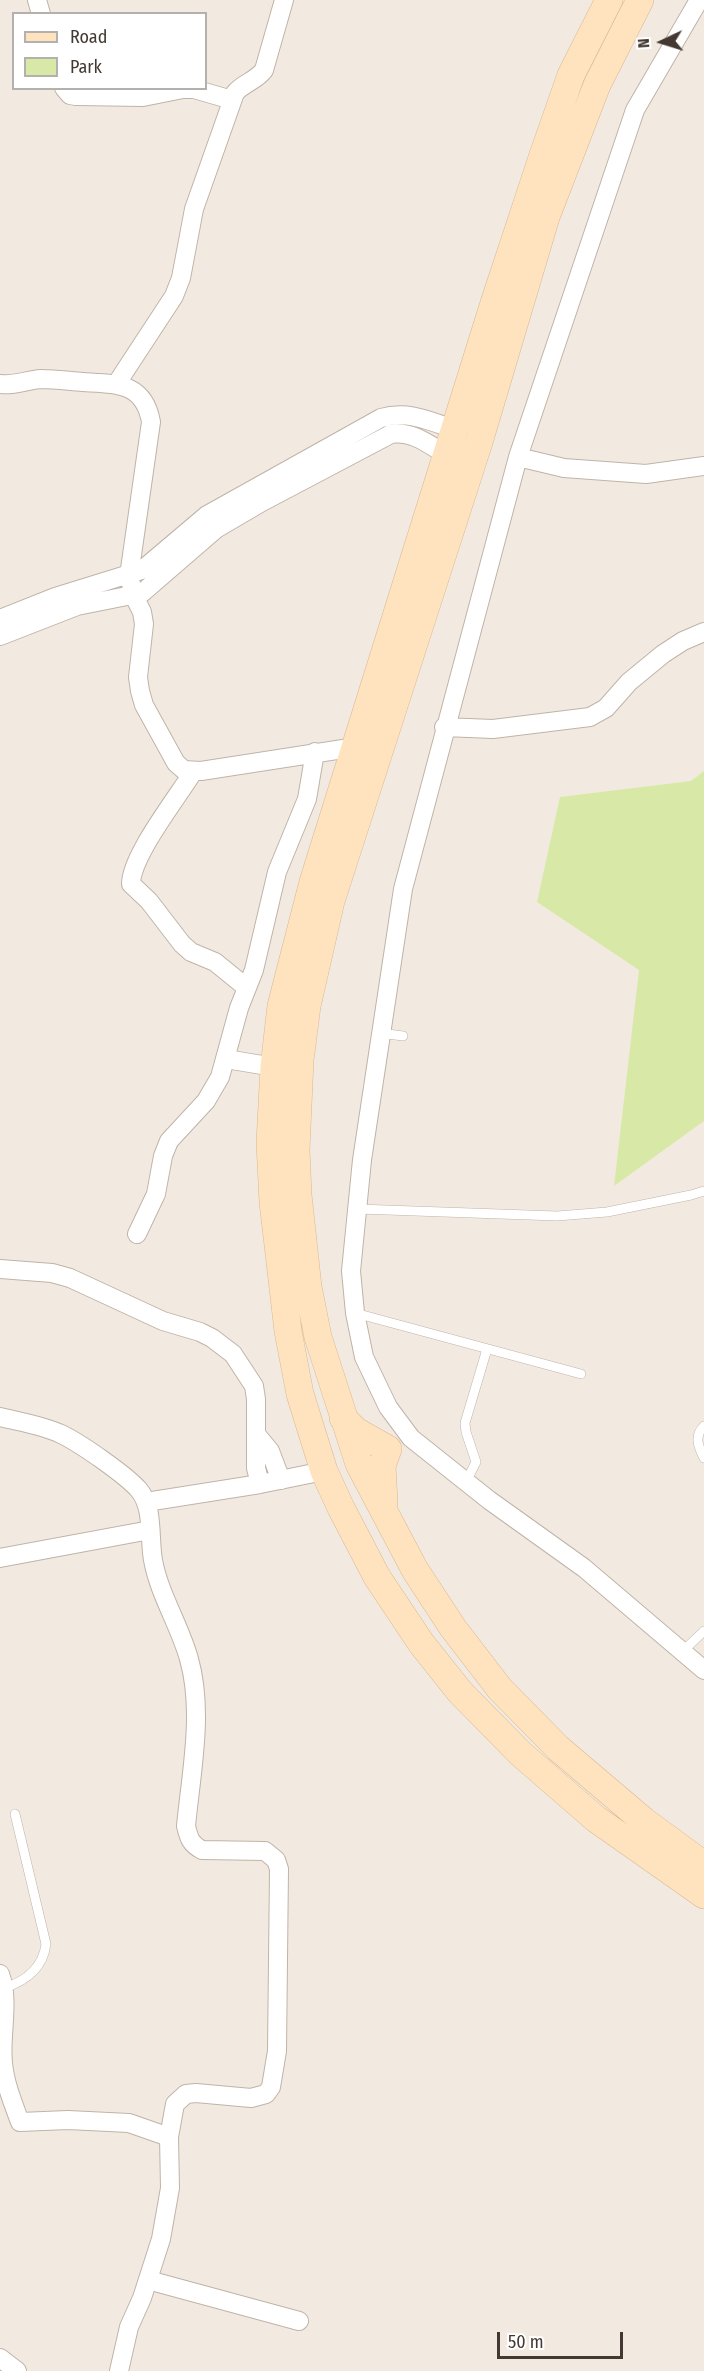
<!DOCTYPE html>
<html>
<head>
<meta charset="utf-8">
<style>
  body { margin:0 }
  #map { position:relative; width:704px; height:2371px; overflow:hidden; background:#f2eae1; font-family:"Fira Sans Condensed",sans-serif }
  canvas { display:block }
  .legend { position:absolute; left:12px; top:12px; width:195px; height:78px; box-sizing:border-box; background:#fff; border:2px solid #b4b0ad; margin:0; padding:8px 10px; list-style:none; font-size:18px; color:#433932 }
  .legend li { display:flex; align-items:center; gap:12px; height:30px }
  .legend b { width:30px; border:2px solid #b4b0ad }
  .north { position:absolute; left:632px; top:12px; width:60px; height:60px; -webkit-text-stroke:4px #fff; paint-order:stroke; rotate:266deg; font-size:16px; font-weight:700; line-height:24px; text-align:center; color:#433932 }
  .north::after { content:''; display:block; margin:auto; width:21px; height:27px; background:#433932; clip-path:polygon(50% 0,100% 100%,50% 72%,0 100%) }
  .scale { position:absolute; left:497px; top:2332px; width:126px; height:27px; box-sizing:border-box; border:3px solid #433932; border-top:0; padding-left:8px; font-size:18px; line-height:21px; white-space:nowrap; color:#433932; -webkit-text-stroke:4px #fff; paint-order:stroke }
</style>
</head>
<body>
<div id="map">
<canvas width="704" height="2371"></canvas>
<ul class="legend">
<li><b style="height:8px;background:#ffe3be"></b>Road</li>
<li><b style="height:16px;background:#d8e9a7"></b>Park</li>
</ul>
<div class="north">N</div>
<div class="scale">50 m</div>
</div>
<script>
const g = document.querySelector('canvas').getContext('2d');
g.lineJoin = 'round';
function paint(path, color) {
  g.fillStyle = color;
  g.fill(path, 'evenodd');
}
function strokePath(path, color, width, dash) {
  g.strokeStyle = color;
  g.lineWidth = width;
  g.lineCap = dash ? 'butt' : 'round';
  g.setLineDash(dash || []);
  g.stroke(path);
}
paint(new Path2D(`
  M704,771V1121L614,1186L639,970L537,902L560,797L691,781Z`), '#d8e9a7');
const lane = new Path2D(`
  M380,1033L403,1036
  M358,1209L557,1216L607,1212L691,1195L704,1191
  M355,1313L581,1374
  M704,1426C694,1436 698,1446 704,1458
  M466,1482L476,1462L466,1432L465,1423L487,1349
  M683,1651L704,1631
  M4,1988C26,1981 43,1968 46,1944L15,1814`);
const street = new Path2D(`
  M37,0L41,14
  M699,0L635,110L518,457L403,889L362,1160L351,1271L355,1313L364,1357L388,1407L411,1438L489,1500L584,1568L704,1670
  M64,88L70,95L76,96L143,97L183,89H194L232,100
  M117,383L174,296L181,278L194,209L235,93C243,83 256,81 264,70L284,0
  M0,384C14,386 27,380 41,379C55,379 69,381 83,382C116,384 144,382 151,422L129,576L134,596L142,612L144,624L138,677L140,691L144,705L176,763L184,770L201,771L356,747
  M518,457L564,468L646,474L704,466
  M0,619L55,597L142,570L207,515L381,418C408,410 430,421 456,430
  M0,636L77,606L142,593L216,529L262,502L391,434C412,430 431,446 448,456
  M444,727L493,729L590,717L606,708L629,682L663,654L683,641L704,632
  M193,772C177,798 131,856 131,884L149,901L182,944L191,952L215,962L247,988
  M226,1059L274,1067
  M137,1234L156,1194L163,1156L169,1141L206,1101L220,1077L239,1008L254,970L277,872L307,799L315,752
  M0,1269L52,1273L70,1278L163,1321L200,1332L212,1338L233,1354L254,1386L256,1399V1468L260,1484
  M0,1417C20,1422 42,1425 61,1434C80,1443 126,1475 139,1490C154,1508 149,1538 153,1560C159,1594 180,1626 189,1659C204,1712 191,1773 186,1826C189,1839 191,1844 202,1850L265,1851L276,1860L279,1869L277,2051L271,2087L266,2094L251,2098L196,2093L186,2094L175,2104L169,2137L170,2188L161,2239L142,2298L129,2327L119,2371
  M256,1434L270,1451L281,1480
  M146,1502L260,1484L324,1471
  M0,1558L150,1530
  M0,1974C10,2002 0,2034 3,2063C5,2084 13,2103 20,2122L68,2120L129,2123L169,2137
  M148,2280L299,2321
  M0,2358L17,2371`);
const secondary = new Path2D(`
  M609,0L571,75L543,155L495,300L313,882L281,1006L274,1067L270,1143L273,1202L288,1331L300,1394L324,1471L341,1508L377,1577L421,1643L460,1692L521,1754L596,1819L704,1895
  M640,0L597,85L546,217L479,442L331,901L307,1006L300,1060L296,1150L298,1195L308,1287L318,1337L359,1464L415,1570L453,1628L500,1689L558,1748L644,1821L704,1865
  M343,1418L356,1431L388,1449L382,1466L384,1502`);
strokePath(lane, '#c0b3a7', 10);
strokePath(street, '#c0b3a7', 20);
strokePath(secondary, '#d8b890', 28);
strokePath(lane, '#fff', 9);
strokePath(street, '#fff', 18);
strokePath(secondary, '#ffe3be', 27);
</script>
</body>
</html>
